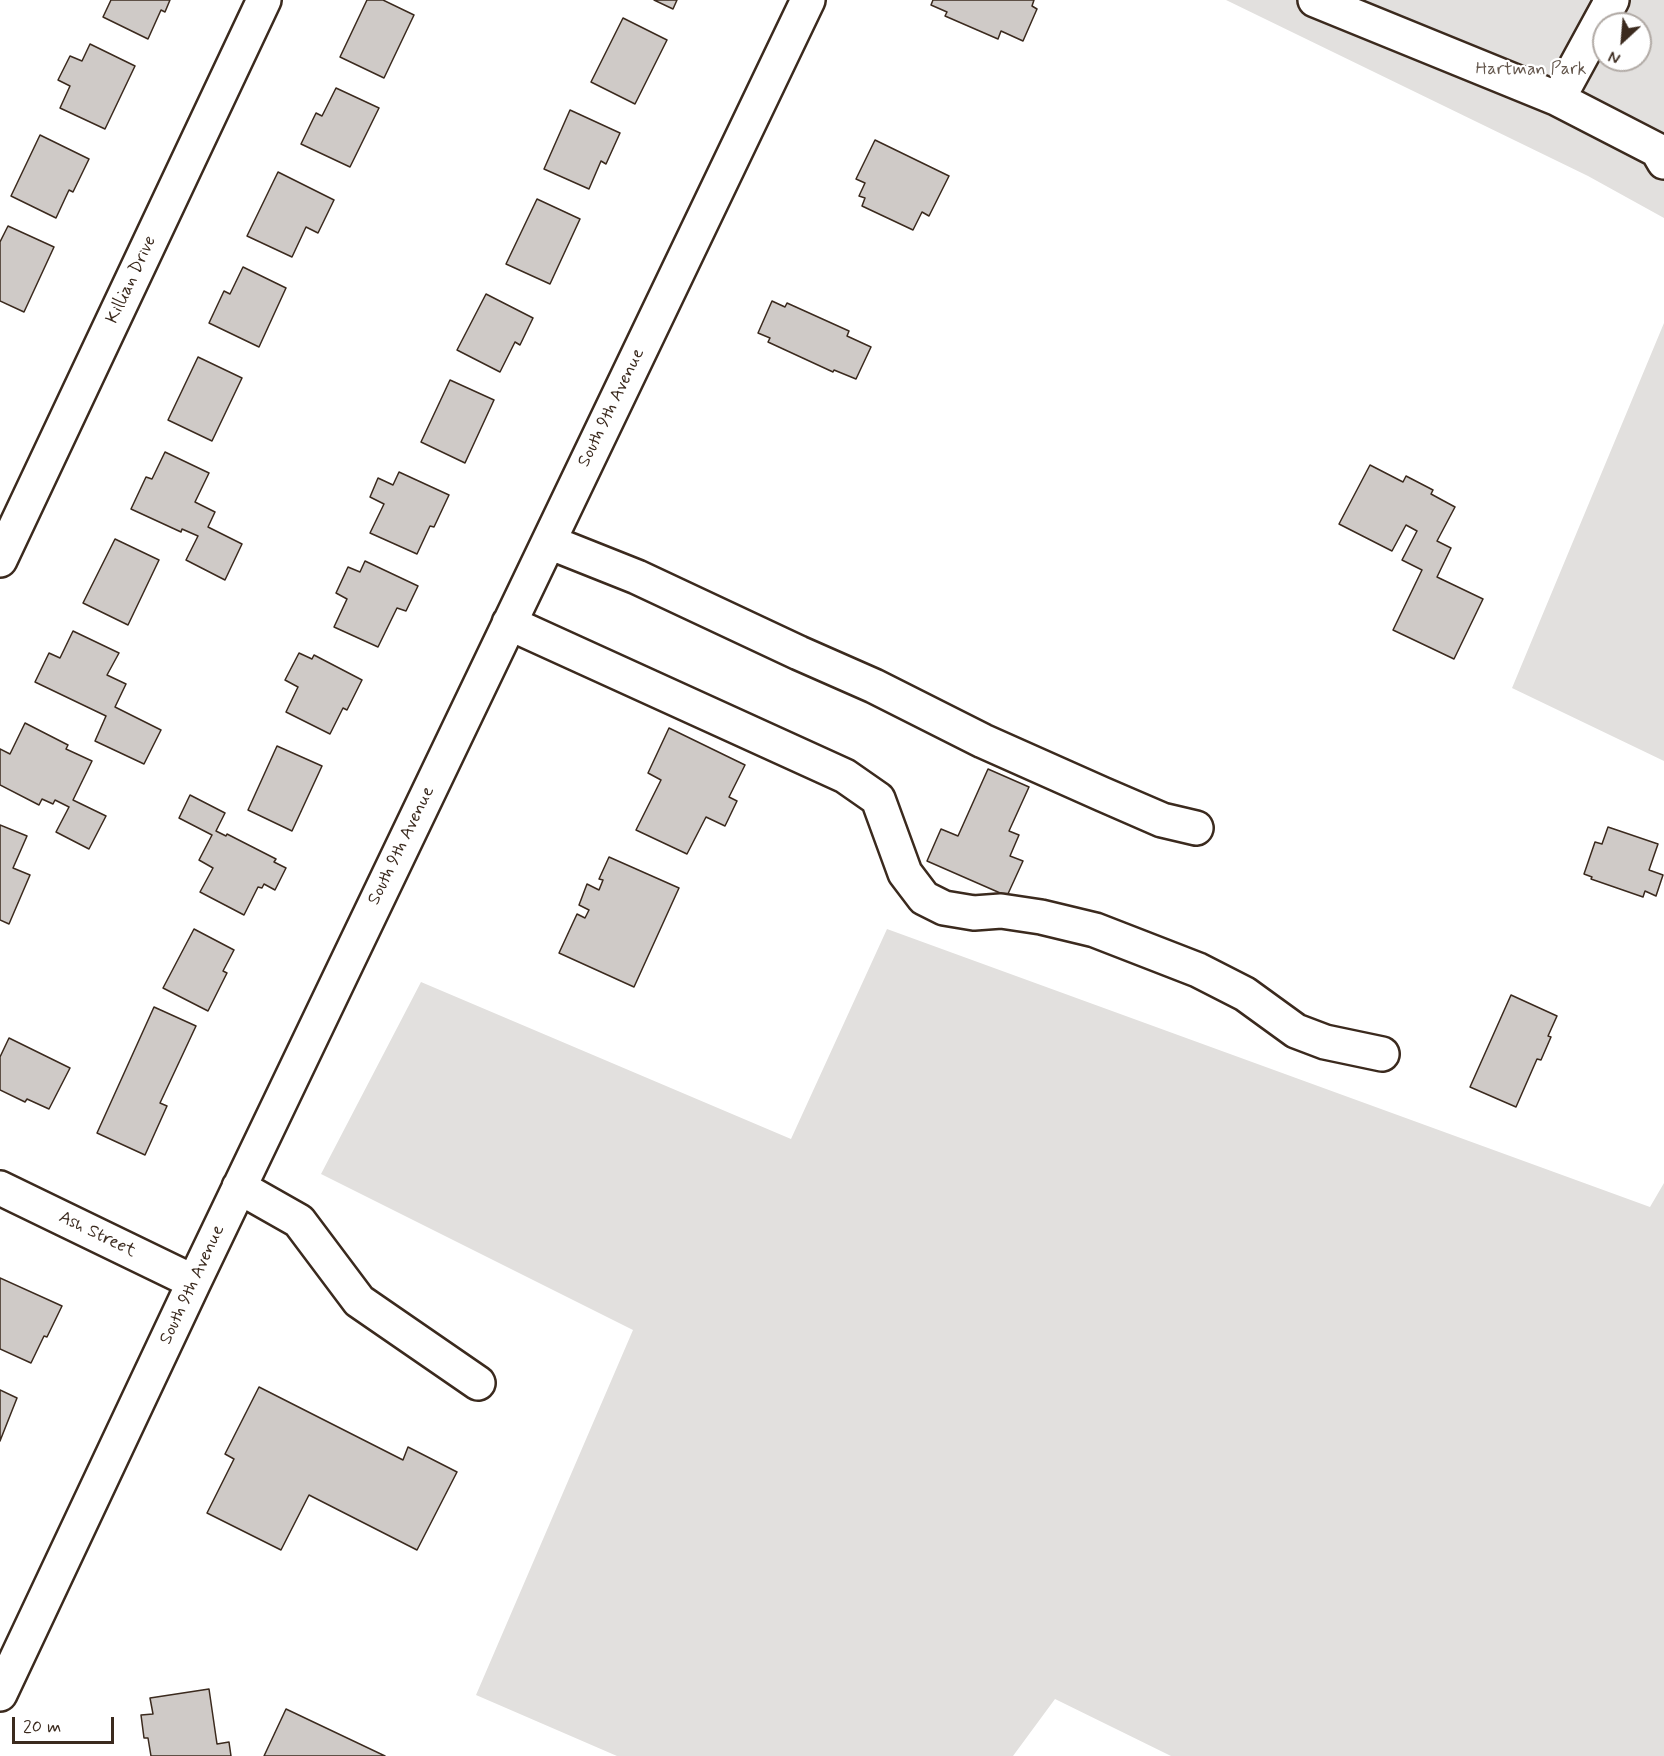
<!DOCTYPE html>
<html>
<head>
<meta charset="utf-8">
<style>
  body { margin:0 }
  #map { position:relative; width:1664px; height:1756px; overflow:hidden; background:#fff; font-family:Mynerve,sans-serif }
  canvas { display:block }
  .north { position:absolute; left:1592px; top:12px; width:60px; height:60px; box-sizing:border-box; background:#fff; border:2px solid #b1aaa5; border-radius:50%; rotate:206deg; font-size:16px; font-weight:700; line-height:24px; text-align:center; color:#3b2a1e }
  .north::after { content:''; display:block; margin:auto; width:21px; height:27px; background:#3b2a1e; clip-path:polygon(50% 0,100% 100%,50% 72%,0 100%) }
  .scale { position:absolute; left:12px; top:1717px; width:102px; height:27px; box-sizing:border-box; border:3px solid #3b2a1e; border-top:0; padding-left:8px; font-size:18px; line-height:21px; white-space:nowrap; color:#3b2a1e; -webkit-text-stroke:4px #fff; paint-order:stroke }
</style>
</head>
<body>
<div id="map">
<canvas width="1664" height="1756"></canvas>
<div class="north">N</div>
<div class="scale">20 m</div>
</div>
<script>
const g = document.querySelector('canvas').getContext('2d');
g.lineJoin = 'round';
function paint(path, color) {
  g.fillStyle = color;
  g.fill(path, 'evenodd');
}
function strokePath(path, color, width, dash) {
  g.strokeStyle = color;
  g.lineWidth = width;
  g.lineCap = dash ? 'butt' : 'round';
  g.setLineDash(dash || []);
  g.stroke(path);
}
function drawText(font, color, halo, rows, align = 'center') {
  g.font = font + ' Mynerve,sans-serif';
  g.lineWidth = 4.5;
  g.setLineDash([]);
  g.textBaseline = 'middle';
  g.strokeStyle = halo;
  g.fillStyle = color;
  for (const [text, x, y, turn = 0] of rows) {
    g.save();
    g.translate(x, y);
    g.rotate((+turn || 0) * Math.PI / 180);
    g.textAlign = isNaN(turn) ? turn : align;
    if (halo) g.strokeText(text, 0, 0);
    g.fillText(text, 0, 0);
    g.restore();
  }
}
paint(new Path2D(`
  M1226,0H1664V218L1588,176ZM1604,24H1640V60H1604Z
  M1664,323V761L1512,688Z
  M887,929L1650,1207L1664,1183V1756H1171L1055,1699L1013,1756H617L476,1695L633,1330L321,1174L421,982L791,1139Z`), '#e2e0de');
const building = new Path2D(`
  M111,0H170L165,12L161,10L148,39L103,17Z
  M367,0H383L414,15L384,78L340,57Z
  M654,0H677L673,9Z
  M933,0H1034L1032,6L1037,9L1023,41L1001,31L998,39L945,16L947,12L931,5Z
  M623,18L667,40L635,104L591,82Z
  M90,44L135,66L105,129L60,108L70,86L58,80L70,56L82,61Z
  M336,88L379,108L350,167L301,144L316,113L322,116Z
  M570,110L620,133L606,164L601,161L589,189L544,169Z
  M40,135L89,159L73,192L69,190L56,218L11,196Z
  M875,140L949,176L929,216L922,212L913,230L862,206L865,198L859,196L865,183L856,179Z
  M278,172L334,200L318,233L306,227L292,257L247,236Z
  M537,199L580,219L550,284L506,264Z
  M8,226L54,247L24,312L0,301V242Z
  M243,267L286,288L259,347L209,323L224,291L230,294Z
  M486,294L533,318L520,345L515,342L500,372L457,350Z
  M772,301L785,307L787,303L849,331L847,336L871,347L856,379L834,370L833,372L768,342L770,338L758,333Z
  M198,357L242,378L212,441L168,420Z
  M450,380L494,400L465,463L421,442Z
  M165,452L209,473L195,502L215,512L208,527L242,544L225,580L186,560L198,536L182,529L181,532L131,509L146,477L152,479Z
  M1370,465L1403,482L1406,476L1433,490L1431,494L1455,507L1437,541L1451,548L1437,577L1483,599L1454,659L1393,630L1422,570L1402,560L1417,531L1406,525L1392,551L1339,524Z
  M399,472L449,495L434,527L430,526L417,554L370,533L384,504L370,497L378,478L393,485Z
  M115,539L159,560L128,625L83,603Z
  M365,561L418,586L406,611L397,608L378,647L334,627L347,599L336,593L348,567L360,572Z
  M73,631L119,653L107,675L126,684L115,707L161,730L144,764L95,741L106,716L35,682L49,653L60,658Z
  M299,653L312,659L314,655L362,680L347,710L343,708L330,734L286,712L298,687L285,680Z
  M25,723L68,745L66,749L92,761L73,800L106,816L89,849L56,832L69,807L55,800L53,804L42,799L39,805L0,785V749L10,754Z
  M669,728L745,765L729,797L737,801L725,826L706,817L687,854L636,830L661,780L648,773Z
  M277,746L322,766L292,831L248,810Z
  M988,769L1029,787L1009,831L1019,835L1010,856L1023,861L1007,896L927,861L941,829L958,836Z
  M190,795L225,813L216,831L226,836L227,834L276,859L274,862L286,868L275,890L264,884L262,888L258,887L244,915L200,892L213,868L199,860L212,835L179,818Z
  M0,825L27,836L13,868L30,875L9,924L0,920Z
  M1608,827L1658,844L1649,870L1663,875L1656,896L1645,891L1643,897L1591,879L1592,877L1584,874L1595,842L1602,844Z
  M609,857L679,888L634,987L559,953L577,914L585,918L589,910L579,905L587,884L599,890L603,880L599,879Z
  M194,929L234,950L223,971L227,973L208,1011L163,988Z
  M1511,995L1557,1016L1548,1036L1551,1037L1541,1060L1537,1059L1516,1107L1470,1087Z
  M154,1007L196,1026L160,1103L167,1106L145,1155L97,1133Z
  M9,1038L70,1068L49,1109L27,1099L25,1102L0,1090V1057Z
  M0,1278L62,1306L47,1337L44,1336L31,1363L0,1349Z
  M259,1387L403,1460L408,1447L457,1472L417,1550L309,1495L281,1550L207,1513L234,1459L225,1454Z
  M0,1390L17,1398L0,1441Z
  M209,1689L217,1744L229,1742L231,1756H151L148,1738H144L141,1715L153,1714L150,1698Z
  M286,1709L385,1756H264Z`);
paint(building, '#cfcac7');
strokePath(building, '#3b2a1e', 1.5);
const minor = new Path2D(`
  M1315,0L1558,99L1612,0
  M1558,99L1657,150L1664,162
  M549,542L637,577L799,653L874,686L983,741L1102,794L1162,820L1196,828
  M0,560L264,0
  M509,623L845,776L878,799L905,873L924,898L944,908L974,913L1001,911L1041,917L1095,930L1198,970L1245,994L1296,1031L1325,1042L1382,1054
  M239,1187L299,1221L359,1301L478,1383
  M0,1188L194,1282
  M0,1694L194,1282L808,0`);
strokePath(minor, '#3b2a1e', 38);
strokePath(minor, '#fff', 33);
drawText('18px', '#65584e', '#fff', [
  ["Hartman Park",1531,70]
]);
drawText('18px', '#3b2a1e', '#fff', [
  ["Killian Drive",132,280,-65],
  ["South 9th Avenue",612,408,-64],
  ["South 9th Avenue",402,846,-64],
  ["Ash Street",97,1235,26],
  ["South 9th Avenue",193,1285,-65]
]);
</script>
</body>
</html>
